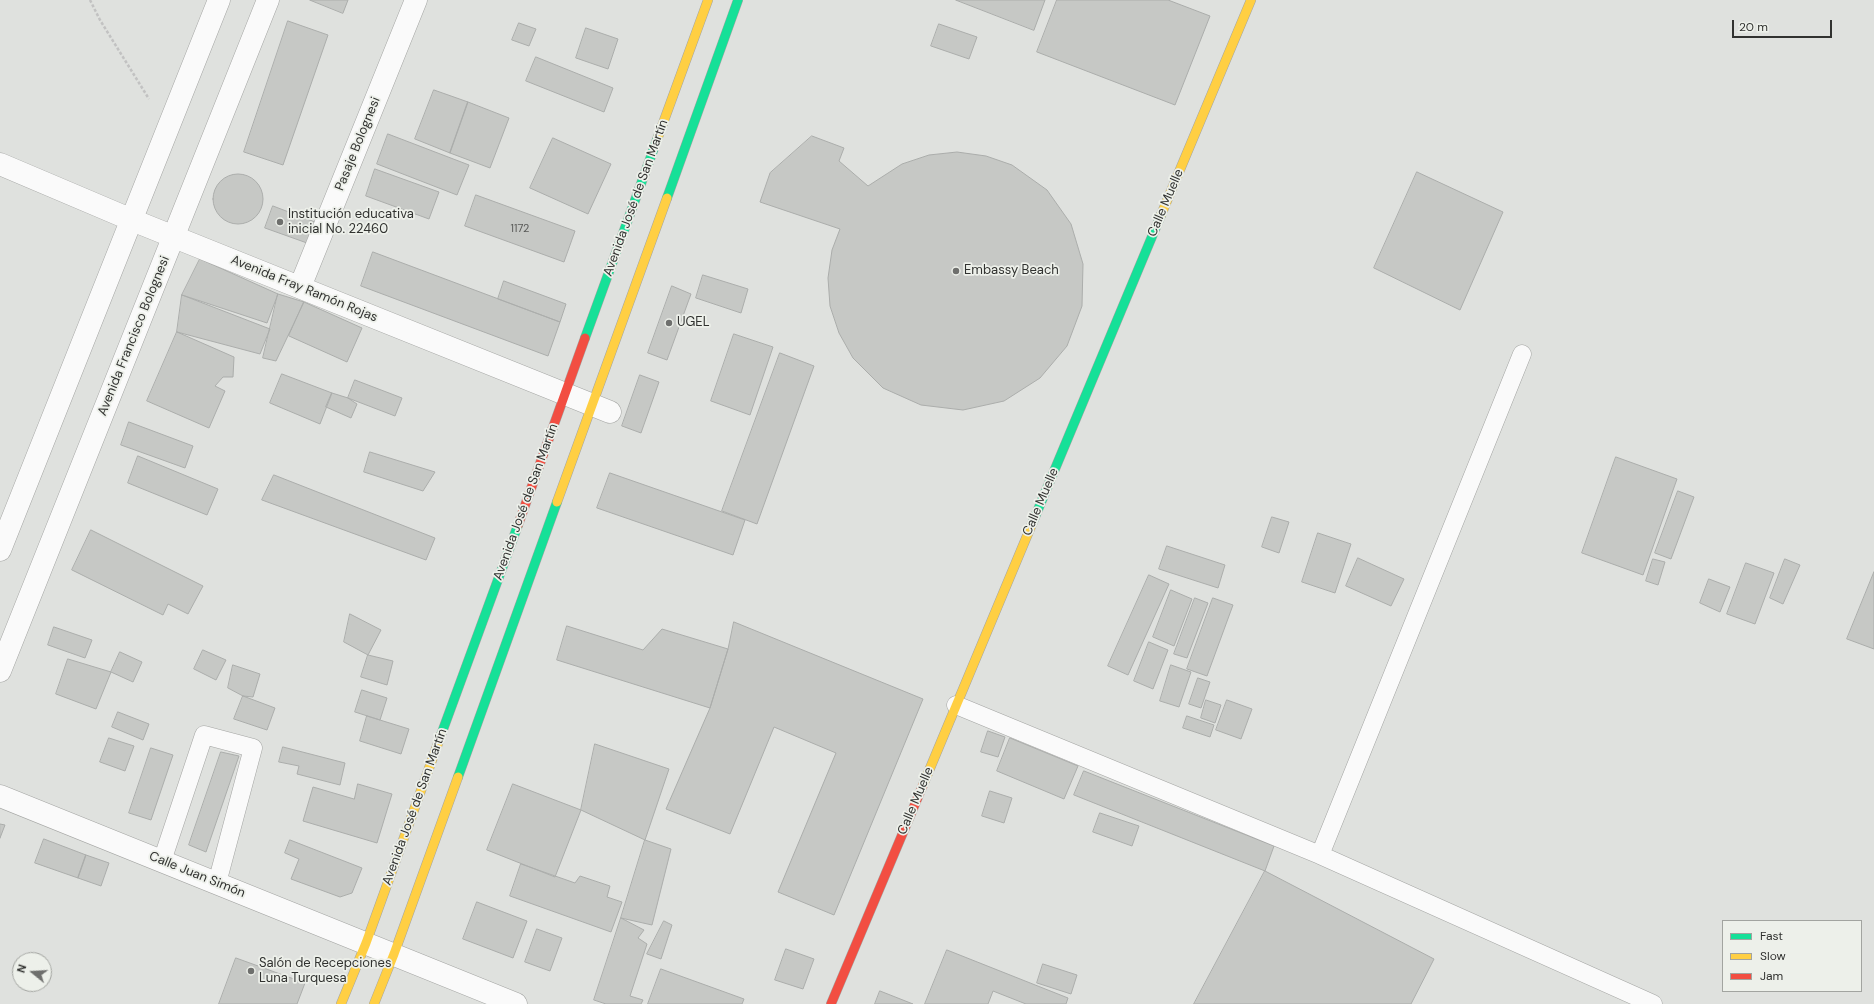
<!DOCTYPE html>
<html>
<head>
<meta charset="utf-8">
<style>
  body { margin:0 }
  #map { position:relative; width:1874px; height:1004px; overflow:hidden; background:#dfe1de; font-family:"DM Sans",sans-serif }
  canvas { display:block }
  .legend { position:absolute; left:1722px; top:920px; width:140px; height:72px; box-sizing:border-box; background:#edf0ea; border:1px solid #a2a4a0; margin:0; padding:5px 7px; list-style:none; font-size:12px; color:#313230 }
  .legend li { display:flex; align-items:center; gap:8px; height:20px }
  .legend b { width:20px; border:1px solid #a2a4a0 }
  .north { position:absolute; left:12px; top:952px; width:40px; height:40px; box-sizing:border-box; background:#edf0ea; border:1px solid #a2a4a0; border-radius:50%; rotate:288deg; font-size:11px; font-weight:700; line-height:16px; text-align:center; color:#313230 }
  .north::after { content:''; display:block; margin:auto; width:14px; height:18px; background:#6e6f6d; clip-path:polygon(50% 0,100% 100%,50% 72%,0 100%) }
  .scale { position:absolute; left:1732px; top:20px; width:100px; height:18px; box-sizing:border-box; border:2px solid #313230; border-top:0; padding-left:5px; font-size:12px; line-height:14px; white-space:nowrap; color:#313230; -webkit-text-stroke:3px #edf0ea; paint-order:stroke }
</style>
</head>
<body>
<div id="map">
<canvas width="1874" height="1004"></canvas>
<ul class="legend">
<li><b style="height:5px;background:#16e098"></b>Fast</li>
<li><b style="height:5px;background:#ffcf43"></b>Slow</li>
<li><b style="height:5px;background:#f24e42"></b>Jam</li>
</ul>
<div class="north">N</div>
<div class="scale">20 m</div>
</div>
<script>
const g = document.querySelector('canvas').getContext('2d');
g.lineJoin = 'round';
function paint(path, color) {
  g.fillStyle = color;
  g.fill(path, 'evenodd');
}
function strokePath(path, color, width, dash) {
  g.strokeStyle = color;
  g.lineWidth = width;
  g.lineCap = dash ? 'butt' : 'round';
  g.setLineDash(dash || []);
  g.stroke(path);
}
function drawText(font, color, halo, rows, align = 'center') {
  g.font = font + ' "DM Sans",sans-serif';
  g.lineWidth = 3.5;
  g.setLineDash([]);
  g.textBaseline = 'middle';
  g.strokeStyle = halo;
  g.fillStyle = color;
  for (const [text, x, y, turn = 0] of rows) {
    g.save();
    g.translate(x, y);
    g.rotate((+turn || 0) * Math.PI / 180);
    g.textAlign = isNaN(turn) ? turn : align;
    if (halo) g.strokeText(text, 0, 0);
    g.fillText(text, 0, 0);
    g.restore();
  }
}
const building = new Path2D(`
  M310,0H348L343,13Z
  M956,0H1045L1034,30Z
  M1057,0H1168L1210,16L1175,105L1037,52Z
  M288,21L328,35L283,165L244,152Z
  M519,23L536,29L529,46L512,40Z
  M939,24L977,37L969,59L931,46Z
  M586,28L618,39L608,69L576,58Z
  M536,57L613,88L604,112L526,81Z
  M434,90L468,102L450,153L415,139Z
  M468,102L509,118L490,168L450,153Z
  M388,134L469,165L457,195L377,164Z
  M812,136L844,148L839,161L868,186L902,164L929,155L957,152L986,156L1012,165L1047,190L1071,224L1083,264L1082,306L1067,346L1040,378L1004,401L963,410L921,405L883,388L853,358L839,333L830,306L828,278L832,250L840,229L760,202L770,173Z
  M553,138L611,164L588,214L530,188Z
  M375,169L439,192L429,219L366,196Z
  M1417,172L1503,212L1460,310L1374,268Z
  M213 199a25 25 0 1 1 50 0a25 25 0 1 1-50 0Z
  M476,195L575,231L564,262L465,226Z
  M273,206L315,222L307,243L265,228Z
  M373,252L560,322L548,356L361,286Z
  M200,259L278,294L267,323L182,295Z
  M703,275L748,289L741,313L696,298Z
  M504,281L566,304L560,322L498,299Z
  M672,286L691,294L667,360L648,353Z
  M278,294L304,302L276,361L263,358Z
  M182,295L270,329L260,354L177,332Z
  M304,302L362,328L347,362L289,336Z
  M177,332L234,357L233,377H223L215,386L225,391L209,428L147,401Z
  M734,334L773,347L750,415L711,401Z
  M780,353L814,366L757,524L722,511Z
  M282,374L332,393L320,424L270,403Z
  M640,375L659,382L641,433L622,426Z
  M355,380L402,398L395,416L348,398Z
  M332,393L348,398L357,404L351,418L326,407Z
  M129,422L193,446L185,468L121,445Z
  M370,452L435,472L423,491L364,472Z
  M138,456L218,489L207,515L128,483Z
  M1616,457L1677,479L1643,575L1582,553Z
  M610,473L745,520L733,555L597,508Z
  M274,475L435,538L426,560L262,500Z
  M1678,491L1694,497L1671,559L1655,553Z
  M1272,517L1289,522L1279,553L1262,547Z
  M91,530L203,586L188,614L168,604L163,615L72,570Z
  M1318,533L1351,544L1335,593L1302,582Z
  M1167,546L1225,565L1218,588L1159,569Z
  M1358,558L1404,579L1391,606L1346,586Z
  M1653,559L1665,562L1658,585L1646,581Z
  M1785,559L1800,565L1783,604L1770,598Z
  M1746,563L1774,573L1755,624L1727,614Z
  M1874,572V649L1847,639Z
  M1149,575L1169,584L1128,675L1108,666Z
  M1709,579L1730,587L1720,612L1700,603Z
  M1171,590L1192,599L1174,646L1153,637Z
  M1195,598L1208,603L1187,658L1174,654Z
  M1213,598L1233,605L1207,676L1187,669Z
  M350,614L381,630L368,655L344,642Z
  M734,622L923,699L834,915L778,892L836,753L774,727L730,834L666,809L710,708L728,649Z
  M567,626L643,650L662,629L728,649L710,708L557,660Z
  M54,627L92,640L85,658L48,645Z
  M1149,642L1168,650L1153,689L1134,681Z
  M203,650L226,660L216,680L194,669Z
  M120,652L142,662L133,682L111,672Z
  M368,655L393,661L387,685L361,677Z
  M68,659L111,672L96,709L56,694Z
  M233,665L260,674L253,697L243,696L228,688Z
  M1171,665L1191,672L1179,707L1160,701Z
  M1198,678L1210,682L1201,708L1189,704Z
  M362,690L387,698L380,720L355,712Z
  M243,696L275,708L267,730L234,719Z
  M1206,700L1221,705L1215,723L1201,718Z
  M1227,700L1252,709L1241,739L1216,730Z
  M118,712L149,724L143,740L112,727Z
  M367,716L409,729L401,754L360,741Z
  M1187,716L1214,725L1210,737L1183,728Z
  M988,731L1005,737L998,757L981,752Z
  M109,738L134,746L125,771L100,762Z
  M1010,738L1078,766L1064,799L997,771Z
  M595,744L669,769L645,840L581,810Z
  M283,747L345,763L340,785L297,774L299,766L279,762Z
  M151,748L173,755L151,820L129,813Z
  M221,752L239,756L206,852L189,845Z
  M1084,771L1274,846L1265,871L1074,795Z
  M358,784L392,794L377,843L303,821L313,787L354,799Z
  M513,784L581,810L555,877L487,850Z
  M990,791L1012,798L1004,823L982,816Z
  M1100,813L1139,826L1132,846L1093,832Z
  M0,824L5,825L0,838Z
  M44,839L86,855L78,878L35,863Z
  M290,840L362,868L352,893L340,897L291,879L299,859L285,853Z
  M645,840L671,849L652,925L621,918Z
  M86,855L109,863L101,886L78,878Z
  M521,864L575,883L580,876L610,886L607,897L622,902L611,932L510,896Z
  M1265,871L1434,959L1411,1004H1194Z
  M477,902L527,921L513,958L463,939Z
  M621,918L644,930L638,938L647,944L630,996L643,1000L641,1004H606L594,1000Z
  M664,921L672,925L661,959L647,954Z
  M537,929L562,938L550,971L525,962Z
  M786,949L814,959L803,989L775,980Z
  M947,950L1068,998L1066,1004H1026L993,991L988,1004H925Z
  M236,958L305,983L297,1004H219Z
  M1043,964L1077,975L1071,994L1037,983Z
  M661,969L744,999L742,1004H648Z
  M880,991L913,1004H875Z`);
paint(building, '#c6c8c5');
strokePath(building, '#abadab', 1);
const lane = new Path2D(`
  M956,705L1320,855L1653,1004
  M1320,855L1522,354
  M162,861L204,735L253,748L217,883`);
const street = new Path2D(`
  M0,164L132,220L610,412
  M300,287L416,0
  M0,550L219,0
  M0,671L268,0
  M0,796L516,1004`);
const fast = new Path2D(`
  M667,198L738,0
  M585,338L658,137
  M1032,524L1161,215
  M441,735L518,525
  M458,777L557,502`);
const slow = new Path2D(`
  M658,137L708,0
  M1161,215L1251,0
  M557,502L667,198
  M923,785L1032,524
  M341,1004L366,943L441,735
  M374,1004L394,954L458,777`);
const jam = new Path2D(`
  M518,525L585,338
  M831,1004L923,785`);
strokePath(lane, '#a4a5a3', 19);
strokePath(street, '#a4a5a3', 23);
strokePath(fast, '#a4a5a3', 10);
strokePath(slow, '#a4a5a3', 10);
strokePath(jam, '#a4a5a3', 10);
strokePath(new Path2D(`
  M90,0L100,20L149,99`), '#c2c2c2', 2.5, [3, 2]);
strokePath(lane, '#fafafa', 18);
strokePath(street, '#fafafa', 22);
strokePath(fast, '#16e098', 9);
strokePath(slow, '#ffcf43', 9);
strokePath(jam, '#f24e42', 9);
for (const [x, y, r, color] of [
  [280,222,4,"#6e6f6d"],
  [956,271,4,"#6e6f6d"],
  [669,323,4,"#6e6f6d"],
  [251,971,4,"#6e6f6d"]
]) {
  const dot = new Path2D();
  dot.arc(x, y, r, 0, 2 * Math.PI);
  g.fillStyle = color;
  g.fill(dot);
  strokePath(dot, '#edf0ea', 1.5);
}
drawText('11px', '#585957', null, [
  ["1172",520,229]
]);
drawText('13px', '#313230', '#edf0ea', [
  ["Pasaje Bolognesi",358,144,-68],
  ["Avenida José de San Martín",636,198,-70],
  ["Calle Muelle",1166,203,-67],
  ["Avenida Fray Ramón Rojas",304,289,22],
  ["Avenida Francisco Bolognesi",134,336,-68],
  ["Avenida José de San Martín",526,502,-70],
  ["Calle Muelle",1041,502,-67],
  ["Calle Muelle",916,801,-67],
  ["Avenida José de San Martín",415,807,-70],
  ["Calle Juan Simón",197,875,22]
]);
drawText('13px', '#313230', '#edf0ea', [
  ["Institución educativa",288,215],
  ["inicial No. 22460",288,230],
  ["Embassy Beach",964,271],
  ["UGEL",677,323],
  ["Salón de Recepciones",259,964],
  ["Luna Turquesa",259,979]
], 'left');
</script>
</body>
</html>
